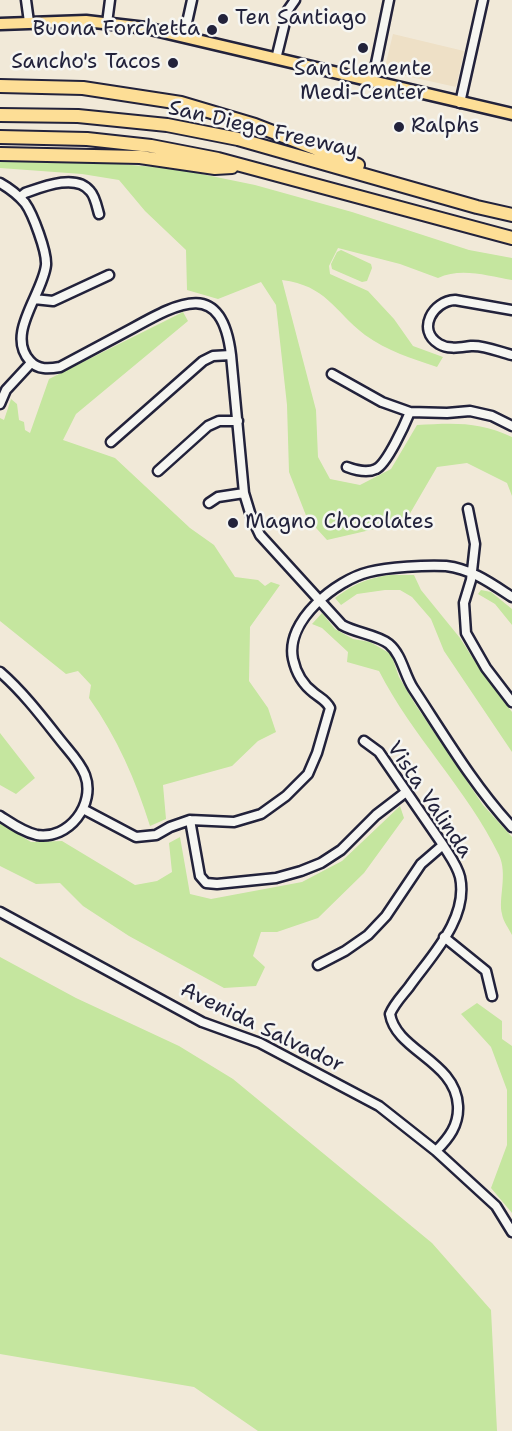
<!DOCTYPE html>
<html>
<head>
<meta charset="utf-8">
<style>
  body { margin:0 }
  canvas { display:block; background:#f1e9d8 }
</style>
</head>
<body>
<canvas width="512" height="1431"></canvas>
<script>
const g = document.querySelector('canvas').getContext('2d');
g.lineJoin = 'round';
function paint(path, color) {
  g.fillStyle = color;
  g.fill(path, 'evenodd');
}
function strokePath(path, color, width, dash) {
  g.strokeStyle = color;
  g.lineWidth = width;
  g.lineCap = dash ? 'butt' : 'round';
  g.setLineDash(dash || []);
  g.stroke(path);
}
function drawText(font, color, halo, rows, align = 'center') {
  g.font = font + ' "Shantell Sans",sans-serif';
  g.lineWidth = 5;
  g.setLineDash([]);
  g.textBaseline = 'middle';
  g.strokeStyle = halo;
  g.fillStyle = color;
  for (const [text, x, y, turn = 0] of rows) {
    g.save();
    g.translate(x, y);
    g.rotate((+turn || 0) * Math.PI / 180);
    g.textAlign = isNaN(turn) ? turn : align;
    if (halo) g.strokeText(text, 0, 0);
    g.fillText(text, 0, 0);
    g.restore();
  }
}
paint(new Path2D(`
  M393,34L464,51L456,87L384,71Z`), '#eee0c6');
paint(new Path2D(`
  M0,159L86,161L177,169L255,185L352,212L469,250L512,258V280C488,276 461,267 438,278L400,264L338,248L329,266L330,274L368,291L394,319L413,346L443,357L437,367C411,358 387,351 365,335C333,310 327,286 282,280L316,410L318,457L330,479L360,485L391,469L417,425C452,423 479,421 512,437V496L507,483L467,463L437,467L405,522L327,540L307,518L289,472L287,405L276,305L261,282L218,299L187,290L186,250L145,211L119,180L82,174L0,168Z
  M341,250L371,264L372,268L367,281L362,282L332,269L331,264L337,252Z
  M183,312L188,321L76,414L63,440L115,458L190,528L214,545L235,577L258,580L265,586L271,582L280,585L250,627L249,681L268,708L276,732L258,741L232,766L163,785L166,819L150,826C136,781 117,737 89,698L91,685L78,671L66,674L0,621V418L4,420L11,399L17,404L19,420L24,422L25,430L30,433L49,379Z
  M389,575H414L421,590L460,638L479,668L512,712V752L444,651L431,619L412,597L400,590H385L357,594L341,605L335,598C354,584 366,579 389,575Z
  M481,590L491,592L512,609V625L495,604L478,594Z
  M322,613L335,629L353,639L370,642L391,654L399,677L415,704L483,805L512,837V935C509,929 503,921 502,914C498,899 508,874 499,855C467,789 412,736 379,671L347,662L348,652L322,628L312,624Z
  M0,733L35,778L16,794L0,785Z
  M400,806L404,818L364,873L318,918L277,932H261L253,956L265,967L256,986L224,988L129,936L83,906L60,883L36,884L0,866V823L31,842L62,841L135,885L157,881L172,872L169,843L180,837L190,894L211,899L302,882L342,861Z
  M0,957L76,998L179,1046L233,1079L432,1243L491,1310L497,1431H258L194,1387L0,1354Z
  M477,1003L502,1021V1039L512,1046V1213L491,1188L507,1145V1090L491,1047L461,1014Z`), '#c5e69f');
const minor = new Path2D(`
  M26,0L29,22
  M107,23L110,0
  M184,36L192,0
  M276,59L288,10L295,0
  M372,83L389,0
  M460,103L483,0
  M0,183C9,188 18,195 25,203C33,214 47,252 46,265C43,294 5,334 30,361C38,370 49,369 60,367C84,354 109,341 133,328C180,302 222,279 231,355L244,493L251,516L260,535L342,625C356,633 378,635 389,644C402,655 404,674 413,688C444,735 474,786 512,827
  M20,197L25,193C42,187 76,173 90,191C95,196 97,207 99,214
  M34,299L53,301L109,275
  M512,310L455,300C433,301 416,330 439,344C449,350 461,347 471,346C485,345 499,352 512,355
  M332,374L382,402L410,412L447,413L470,411L492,416L512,426
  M0,404L6,390L31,363
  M111,442L203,361L213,356L231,355
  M347,467C355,470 368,473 376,469C387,464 405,424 410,412
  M158,471L208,426L219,421H238
  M209,503L218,497L244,493
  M468,509L475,544L471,580L464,603L466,633L486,668L512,702
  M0,672C23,692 42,717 61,741C69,751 80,762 85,775C96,804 69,840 37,835C23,832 11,823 0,816
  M364,741L379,752L443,845C449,855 457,865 460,877C469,919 430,957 409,987C402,996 394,1004 390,1014C396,1051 456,1061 458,1106C459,1125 449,1138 436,1151
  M83,809L136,837L156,835L170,827L190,820L234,822L261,814L286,796L308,774L317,753L330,708C326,700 320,698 314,693C302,684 296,673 293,659C285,621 336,580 369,572C388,567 426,565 446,566C472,569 492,584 512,597
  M190,820L200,876L206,883L217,884L276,878L301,871L321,863L341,850L376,815L406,792
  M0,912L202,1022L260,1043L379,1106L436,1151L496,1206L512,1232
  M444,937L486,971L492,996
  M318,965L345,951L368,935L386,916L421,864L443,845`);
const major = new Path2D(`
  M0,24L86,21L146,28L512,114`);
const highway = new Path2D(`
  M0,86L83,88L181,103L255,125L358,165
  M0,115L78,116L167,125L238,139L477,207L512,215
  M0,137L87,139L151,146L218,159L512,238
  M0,154L140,157L215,168L232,167`);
strokePath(minor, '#22223b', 13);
strokePath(major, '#22223b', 15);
strokePath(highway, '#22223b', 16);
strokePath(minor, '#f6f6f2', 8);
strokePath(major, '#fdde96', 10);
strokePath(highway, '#fdde96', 12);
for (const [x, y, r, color] of [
  [223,19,6,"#22223b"],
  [212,30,6,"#22223b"],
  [363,48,6,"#22223b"],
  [173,63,6,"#22223b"],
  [399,127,6,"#22223b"],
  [233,523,6,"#22223b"]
]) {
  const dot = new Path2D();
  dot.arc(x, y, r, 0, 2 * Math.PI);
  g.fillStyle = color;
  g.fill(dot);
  strokePath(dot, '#f6f6f2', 2);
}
drawText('21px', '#22223b', '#f6f6f2', [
  ["Ten Santiago",235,19],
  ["Buona Forchetta",200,30,"right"],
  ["Sancho's Tacos",161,63,"right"],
  ["San Clemente",363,70,"center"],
  ["Medi-Center",363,94,"center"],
  ["Ralphs",411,127],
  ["Magno Chocolates",245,523]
], 'left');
drawText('21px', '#22223b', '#f6f6f2', [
  ["San Diego Freeway",263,130,13],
  ["Vista Valinda",429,800,56],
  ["Avenida Salvador",262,1028,26]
]);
</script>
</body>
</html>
